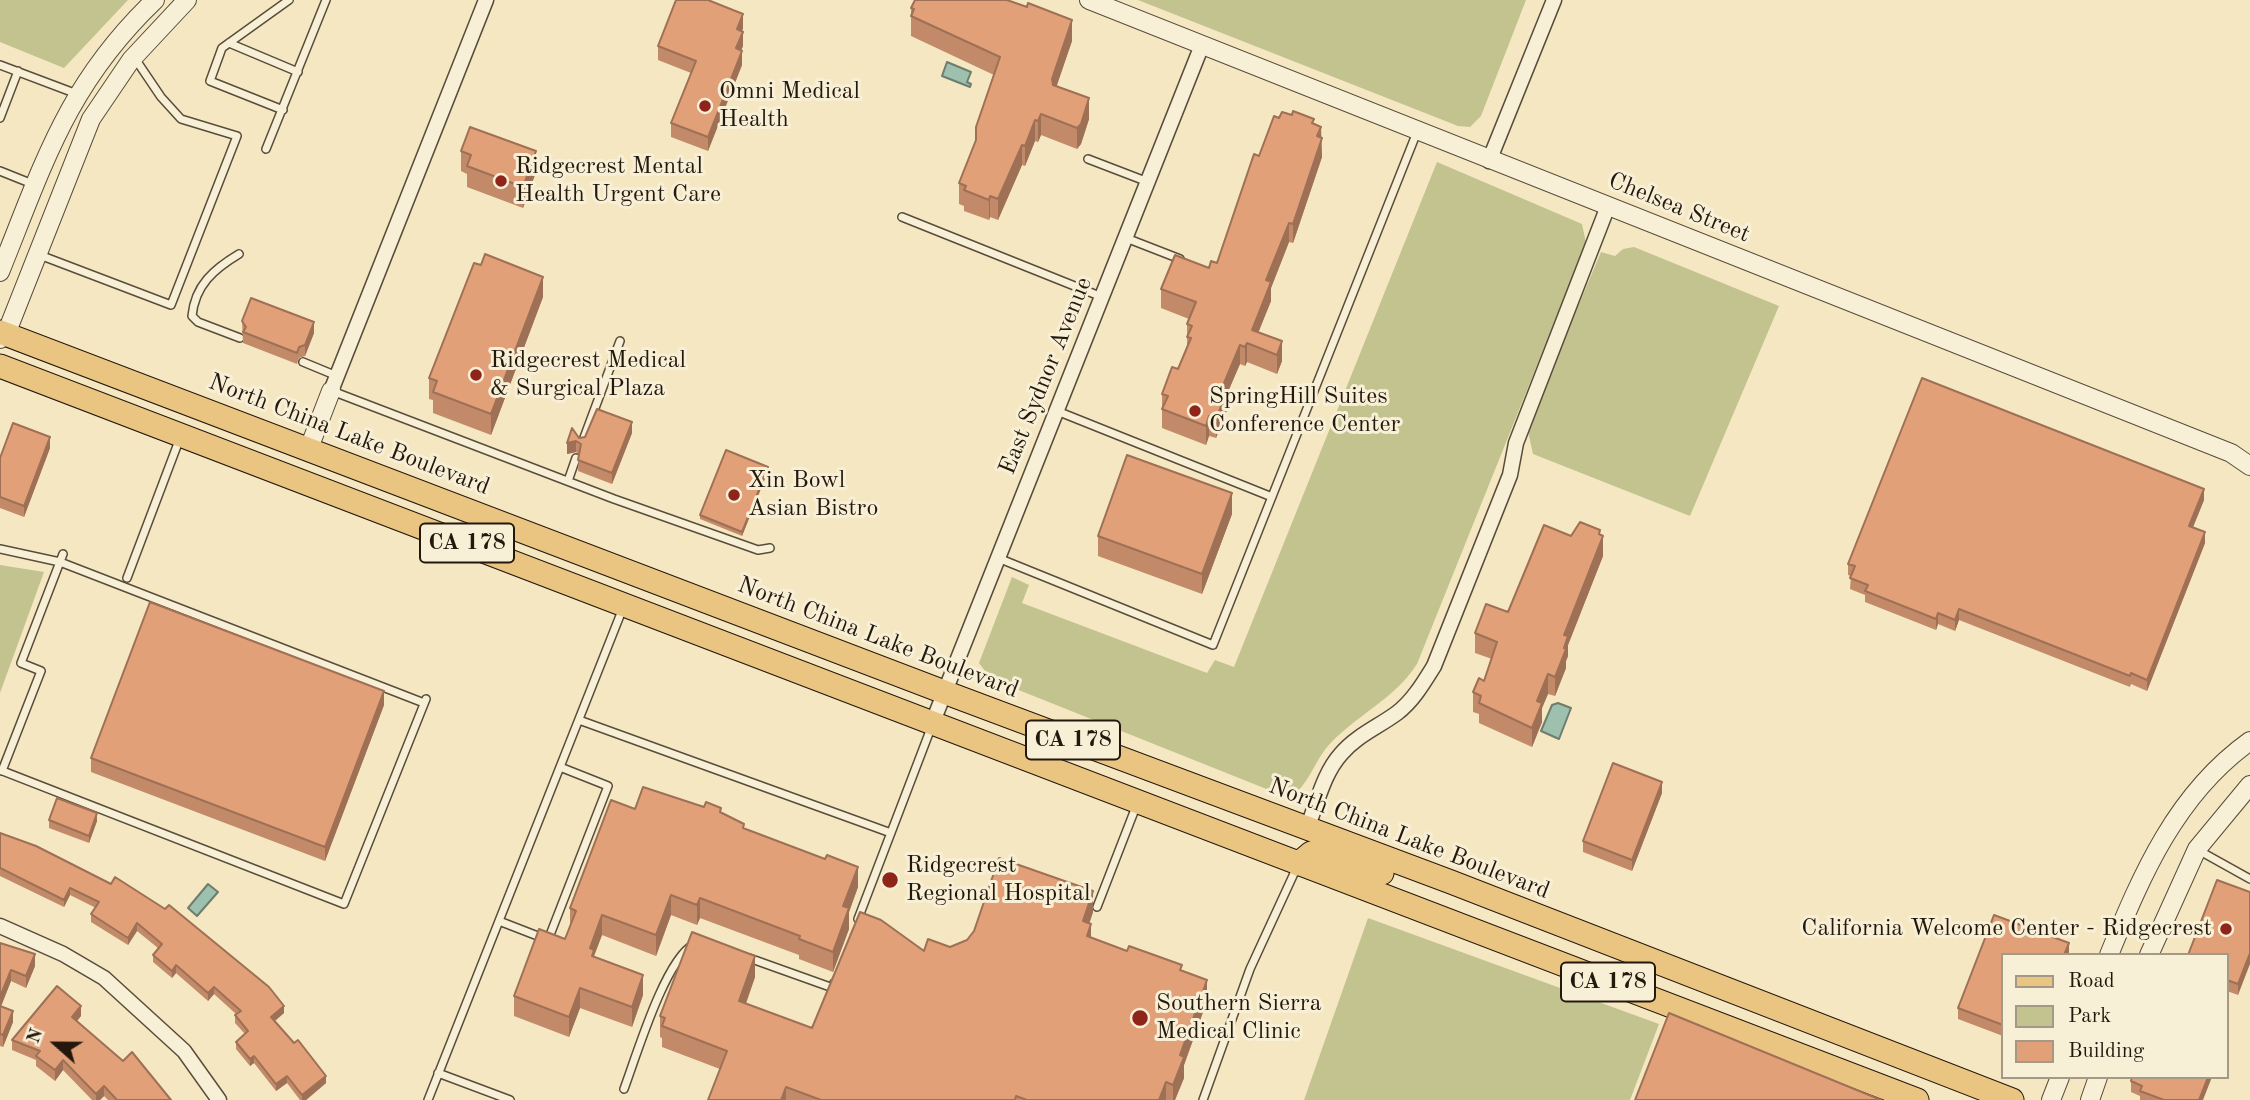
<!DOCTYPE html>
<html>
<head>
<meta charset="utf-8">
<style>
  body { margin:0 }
  #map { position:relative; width:2250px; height:1100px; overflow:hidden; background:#f5e7c2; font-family:"Old Standard TT",serif }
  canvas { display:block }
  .legend { position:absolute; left:2001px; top:953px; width:228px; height:126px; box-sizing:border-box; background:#f8efd7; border:2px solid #a39986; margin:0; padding:9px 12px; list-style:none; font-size:21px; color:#24180c }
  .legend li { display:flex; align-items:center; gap:14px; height:35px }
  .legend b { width:35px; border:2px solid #a39986 }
  .north { position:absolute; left:21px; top:1009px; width:70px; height:70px; -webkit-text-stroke:5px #f8efd7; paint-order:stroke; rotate:291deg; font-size:19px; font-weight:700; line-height:28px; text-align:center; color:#24180c }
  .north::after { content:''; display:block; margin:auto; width:24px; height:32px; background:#24180c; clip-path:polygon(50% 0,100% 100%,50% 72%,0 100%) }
</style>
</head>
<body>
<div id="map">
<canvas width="2250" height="1100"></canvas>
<ul class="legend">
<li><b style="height:9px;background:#eac481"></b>Road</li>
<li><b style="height:19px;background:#c2c38f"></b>Park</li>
<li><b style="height:19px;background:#e2a079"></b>Building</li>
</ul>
<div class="north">N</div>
</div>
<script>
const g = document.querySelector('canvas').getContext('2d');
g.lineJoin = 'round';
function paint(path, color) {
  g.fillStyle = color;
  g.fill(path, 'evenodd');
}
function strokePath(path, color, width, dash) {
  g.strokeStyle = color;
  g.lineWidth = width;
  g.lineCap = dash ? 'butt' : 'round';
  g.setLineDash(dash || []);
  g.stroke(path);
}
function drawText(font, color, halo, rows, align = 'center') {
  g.font = font + ' "Old Standard TT",serif';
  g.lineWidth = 6;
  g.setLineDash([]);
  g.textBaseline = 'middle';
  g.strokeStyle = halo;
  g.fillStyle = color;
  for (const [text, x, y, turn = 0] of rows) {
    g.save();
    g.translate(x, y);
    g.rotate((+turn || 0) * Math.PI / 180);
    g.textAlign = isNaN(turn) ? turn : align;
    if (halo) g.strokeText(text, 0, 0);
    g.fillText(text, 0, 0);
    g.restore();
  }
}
paint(new Path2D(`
  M0,0H128L64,68L0,42Z
  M1138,0H1526L1481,116L1470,127L1458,126Z
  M1437,162L1582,224L1586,243L1417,664C1395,699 1356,715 1328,746C1314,762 1308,787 1289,798L991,679L979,663L1012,577L1029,585L1022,603L1207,673L1215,660L1234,667Z
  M1634,247L1779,306L1690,516L1533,454L1527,427L1601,252L1615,256L1623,249Z
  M0,565L44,572L0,693Z
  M1368,918L1659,1024L1630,1100H1304Z`), '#c2c38f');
const water = new Path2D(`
  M947,62L971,72L967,82L971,84L970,87L942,76Z
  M1558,703L1571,708L1559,739L1541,731L1552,705Z
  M208,884L218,892L197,916L188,908Z`);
paint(water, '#9dc0af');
strokePath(water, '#6d7d6e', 2);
const service = new Path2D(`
  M229,43L298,72
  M0,65L77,94
  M283,110L210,81L222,48L289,0
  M0,118L18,71
  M266,149L326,0
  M1088,159L1148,182
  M0,171L35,185
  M902,217L1102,297
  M1126,238L1180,259
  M37,254L171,305L237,136L181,119L161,97L134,57
  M239,254C214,269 195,285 192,316L198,322L240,338
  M303,362L337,376
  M332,391L614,499L758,550L770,548
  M1057,411L1272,497
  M582,443L620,341
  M568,481L576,458
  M0,549L60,562L424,703
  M998,558L1213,645L1417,132
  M127,578L180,438
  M579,720L891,833
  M0,770L344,904L426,699
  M2,771L41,671L21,663L63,554
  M2198,850L2250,879
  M1097,907L1137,804
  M858,919L931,728
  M499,921L548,940L608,786L560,767
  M749,958L833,988L834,983
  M438,1073L510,1100
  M624,1089C636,1057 665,960 693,945
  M428,1100L623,608
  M1203,1100L1250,969L1297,867`);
const minor = new Path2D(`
  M1489,161L1554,0
  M331,391L486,0
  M932,724L1202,45
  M1307,828C1317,804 1323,774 1341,754C1356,736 1378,727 1397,713C1413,701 1424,682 1434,666L1510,475L1516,443L1608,206
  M0,926L63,954L104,978L184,1051L219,1100`);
const tertiary = new Path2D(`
  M1089,0L2231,453L2250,466
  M0,272C44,163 67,84 155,0
  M0,339L6,334L91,119L131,60L187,0
  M309,448L331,391
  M2109,955C2142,874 2176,794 2250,741
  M2149,955L2197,849L2250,785
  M2051,1100L2060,1077
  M2090,1100L2098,1077`);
const primary = new Path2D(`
  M0,332L944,692L1451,882L2012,1100
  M0,366L1917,1100
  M1298,864L1311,853H1319L1382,873`);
strokePath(service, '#584c3a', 10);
strokePath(minor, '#584c3a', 17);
strokePath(tertiary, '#584c3a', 20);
strokePath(primary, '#24180c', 25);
strokePath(service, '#f8efd7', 7);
strokePath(minor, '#f8efd7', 14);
strokePath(tertiary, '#f8efd7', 18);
strokePath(primary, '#eac481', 23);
paint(new Path2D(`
  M911,8L1072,41L1056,86L1089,119L1081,144L1077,149L1041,135L1038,142L1035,141L1025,166L1022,165L998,220L990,217L989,220L964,211V206L959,204V183L976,140L994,75L911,36Z
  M743,28L742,32L743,46L741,50L742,65L708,151L671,137V123L691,73L658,60V46Z
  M1279,118L1314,124L1321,137L1322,157L1293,243L1289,242L1271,288V301L1258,332L1282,361L1277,374L1247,362L1245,366L1240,364L1227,394V410L1216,438L1209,436L1206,445L1162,428V394L1178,369L1187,346V324L1189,319L1161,308V289L1209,268L1217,263L1259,156Z
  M461,151L536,172L523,208L467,187V174L461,171Z
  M543,297L491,435L433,413V400L429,399V378Z
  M242,321L314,333L305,356L299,358L297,364L243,343Z
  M632,433L612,484L578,471L579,454L576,452L567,454V443L579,438Z
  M50,448L24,517L0,508V458Z
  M768,471L742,536L700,519V515Z
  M2204,500L2193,527L2205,543L2147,691L2131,684L2130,687L1959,620L1955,631L1938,624L1936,630L1865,602V595L1850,589L1851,576L1848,575V564Z
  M1232,514L1202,594L1098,556V536Z
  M1600,535L1603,556L1568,645V656L1566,661V668L1555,696L1548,694L1542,708V722L1532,747L1479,723V714L1473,712V692L1484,681L1492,659L1475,653V633L1508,612L1571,536Z
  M384,705L325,861L91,772V758Z
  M1662,793L1632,871L1583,852V841Z
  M635,809L721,813L744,829L858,887L849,912V929L833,972L799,959V955L700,918L697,925L671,915L656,956L602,935L594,956V957L643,995L632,1027L580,1008L569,1037L514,1016V996L565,939L570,928V908Z
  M49,820L97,821L89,843L49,828Z
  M0,833L284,1013L275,1021L326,1083L306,1100H300L287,1083L276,1091L254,1063L250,1066L236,1049V1042L245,1034L235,1023V1015L236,1014L214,994L208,1001L176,973L172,978L153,962V955L158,948L137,931L128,945L91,922V914L96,908L70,895L64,907L0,876Z
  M2250,892L2238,995L2227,991V955Z
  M1093,912L1089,924L1091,938L1182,971L1207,1001L1184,1065V1078L1175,1100H708L720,1069L662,1047V1038L660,1037V1016L755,977L746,1004L812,1028L924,951L950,947Z
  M1994,915L2069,943V955H2003V1036L1958,1019V1008Z
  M0,943L35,966L26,988L11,981L1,1006L13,1022L3,1047L0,1046Z
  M81,1016L77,1021L123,1061L171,1100H108L104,1096L100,1100H92L63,1070L55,1081L36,1066V1060L12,1050V1040Z
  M2131,1081L2203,1100H2140V1096L2131,1092Z`), '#c28a68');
paint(new Path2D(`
  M743,14V28L737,44V29Z
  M1072,20V41L1052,100V79Z
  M743,32V46L736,63V48Z
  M742,51V65L708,151V137Z
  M1089,98V119L1081,144L1077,149V128Z
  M1041,114V135L1038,142V121Z
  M1035,120V141L1025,166V146Z
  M1321,127L1322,157L1293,243V224Z
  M1022,145V165L998,220V199Z
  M536,151V172L523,208V187Z
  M990,196V217L989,220V200Z
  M1289,223V242L1271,288V301L1253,346L1252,330L1266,280Z
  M543,277V297L491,435V414Z
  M314,322V333L305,356V345Z
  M1282,341V361L1277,374V355Z
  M1247,343V362L1245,366V347Z
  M1240,345V364L1227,394V410L1216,438V419L1222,388Z
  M1209,416V436L1206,445V426Z
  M632,422V433L612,484V473Z
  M50,437V448L24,517V506Z
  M576,441V452L567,454V443Z
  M768,467V471L742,536V532Z
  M2204,489V500L2189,537V526Z
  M1232,493V514L1202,594V574Z
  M1600,530V542L1603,536V556L1568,645V656L1566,661V668L1555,696V677L1564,635Z
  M2205,532V543L2147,691V680Z
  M1959,609V620L1955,631V620Z
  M1938,613V624L1936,630V619Z
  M1548,674V694L1542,708V722L1532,747V728L1537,701Z
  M384,691V705L325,861V847Z
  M1662,782V793L1632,871V860Z
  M97,813V821L89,843V836Z
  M858,867V887L849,912V929L833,972V952L843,906Z
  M70,888V895L64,907V900Z
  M1093,891V912L1083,942V921Z
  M671,895V915L656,956V935Z
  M700,898V918L697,925V905Z
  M602,915V935L594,956V970L590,948Z
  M137,923V931L128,945V938Z
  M1091,924V945L1087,936Z
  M2069,943V955H2064Z
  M2250,953V964L2238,995V984Z
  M35,954V966L26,988V976Z
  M755,956V977L739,1022V1001Z
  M176,965V973L172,978V971Z
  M11,970V981L0,1009V997Z
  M643,975V995L632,1027V1007Z
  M1207,980V1001L1184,1065V1078L1175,1100H1173V1085L1180,1055Z
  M214,987V994L208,1001V993Z
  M580,988V1008L569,1037V1017Z
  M81,1006V1016L72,1027V1017Z
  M284,1006V1013L271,1024V1017Z
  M13,1011V1022L3,1047V1035Z
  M254,1056V1063L250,1066V1059Z
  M63,1060V1070L55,1081V1070Z
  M287,1076V1083L276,1091V1084Z
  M326,1076V1083L306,1100H302V1095Z
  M2208,1077H2212L2203,1100H2199Z
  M1166,1082V1100H1159Z
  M104,1086V1096L100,1100H96V1094Z
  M786,1087V1100H781Z`), '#9e7055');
const building = new Path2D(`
  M676,0H708L743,14L737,29L743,32L736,48L742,51L708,137L671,123L696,61L658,46Z
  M915,0H1007L1027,7L1028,3L1072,20L1052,79L1053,85L1089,98L1081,124L1077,128L1041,114L1038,121L1035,120L1025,146L1022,145L998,199L990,196L989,200L964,190L966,186L959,183L976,140V127L1000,57L911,16L914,9L911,8Z
  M1293,111L1314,119L1312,123L1321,127L1317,136L1322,138L1293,224L1289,223L1266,280L1271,282L1252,330L1282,341L1277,355L1247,343L1245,347L1240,345L1222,388L1227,391L1216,419L1209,416L1206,426L1162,409L1168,396L1162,394L1172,367L1178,369L1191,338L1187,337L1192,326L1187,324L1196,302L1161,289L1175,255L1209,268L1211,261L1217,263L1254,154L1259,156L1274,116L1279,118L1282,112L1292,115Z
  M470,127L536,151L523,187L467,166L471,155L461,151Z
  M485,254L543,277L491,414L433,392L437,381L429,378L474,263L481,265Z
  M251,298L314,322L305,345L299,347L297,353L243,332L246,327L242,321Z
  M1922,378L2204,489L2189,526L2205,532L2147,680L2131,673L2130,676L1959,609L1955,620L1938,613L1936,619L1865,591L1868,585L1850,578L1855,566L1848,564Z
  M597,409L632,422L612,473L578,460L581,444L576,441L567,443L572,428L579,438L585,437Z
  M13,423L50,437L24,506L0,497V458Z
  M726,450L768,467L742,532L700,515Z
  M1127,455L1232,493L1202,574L1098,536Z
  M1580,522L1600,530L1599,534L1603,536L1564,635L1568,636L1564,648L1566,649L1555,677L1548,674L1537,701L1542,703L1532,728L1479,703L1481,696L1473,692L1479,678L1484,681L1497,642L1475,633L1486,604L1508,612L1544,525L1571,536Z
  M150,602L384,691L325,847L91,758Z
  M1613,763L1662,782L1632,860L1583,841Z
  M643,787L704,807L706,802L721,808L720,812L744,824L743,828L825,859L827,855L858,867L843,906L849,908L833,952L799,939L800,936L700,898L697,905L671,895L656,935L602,915L590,948L594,950L592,956L643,975L632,1007L580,988L569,1017L514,996L539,929L565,939L576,911L570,908L611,800L635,809Z
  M57,798L97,813L89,836L49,820Z
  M0,833L36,846L111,884L115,877L165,909L169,905L269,987L284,1006L271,1017L294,1043L298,1040L326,1076L302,1095L287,1076L276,1084L254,1056L250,1059L236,1042L248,1031L235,1015L241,1011L214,987L208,993L176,965L172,971L153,955L162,944L137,923L128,938L91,914L99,902L70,888L64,900L0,868Z
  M999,858L1093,891L1083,921L1091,924L1087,936L1127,951L1129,946L1182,965L1180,970L1207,980L1180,1055L1184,1057L1173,1085L1166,1082L1159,1100H1027L1016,1096L1015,1100H821L786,1087L781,1100H708L727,1051L662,1026L665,1018L660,1016L692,932L755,956L739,1001L812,1028L860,912L881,920L924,951L928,939L950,947L967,940L974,931Z
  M2217,880L2250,892V953L2238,984L2227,980V955H2188Z
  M1994,915L2069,943L2064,955H2003V1025L1958,1008Z
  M0,943L35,954L26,976L11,970L0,997Z
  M57,986L81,1006L72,1017L123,1061L132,1052L171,1100H117L104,1086L96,1094L63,1060L55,1070L36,1056L40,1051L12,1040Z
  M0,1006L13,1011L3,1035L0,1034Z
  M1669,1013L1881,1100H1635Z
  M2132,1077H2208L2199,1100H2164L2140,1091L2142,1086L2131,1081Z`);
paint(building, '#e2a079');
strokePath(building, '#9e7055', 2);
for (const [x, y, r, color] of [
  [705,106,7,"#8f2418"],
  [501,181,7,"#8f2418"],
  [476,375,7,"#8f2418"],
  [1195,411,7,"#8f2418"],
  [734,495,7,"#8f2418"],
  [890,880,9,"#8f2418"],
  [2226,929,7,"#8f2418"],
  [1140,1018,9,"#8f2418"]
]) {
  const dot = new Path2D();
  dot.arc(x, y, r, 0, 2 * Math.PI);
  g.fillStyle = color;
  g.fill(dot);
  strokePath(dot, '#f8efd7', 2.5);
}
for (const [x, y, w] of [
  [467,543,94],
  [1073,740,94],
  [1608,982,94]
]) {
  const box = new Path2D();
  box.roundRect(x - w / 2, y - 19.5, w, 39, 5);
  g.fillStyle = '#f8efd7';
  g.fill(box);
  strokePath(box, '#24180c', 2);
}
drawText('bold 23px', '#24180c', null, [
  ["CA 178",467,543],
  ["CA 178",1073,740],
  ["CA 178",1608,982]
]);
drawText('24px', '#24180c', '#f8efd7', [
  ["Omni Medical",719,92],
  ["Health",719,120],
  ["Ridgecrest Mental",515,167],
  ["Health Urgent Care",515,195],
  ["Ridgecrest Medical",490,361],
  ["& Surgical Plaza",490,389],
  ["SpringHill Suites",1209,397],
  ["Conference Center",1209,425],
  ["Xin Bowl",748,481],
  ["Asian Bistro",748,509],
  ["Ridgecrest",906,866],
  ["Regional Hospital",906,894],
  ["California Welcome Center - Ridgecrest",2212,929,"right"],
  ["Southern Sierra",1156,1004],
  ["Medical Clinic",1156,1032]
], 'left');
drawText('24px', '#24180c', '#f8efd7', [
  ["Chelsea Street",1679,208,22],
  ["East Sydnor Avenue",1046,376,-68],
  ["North China Lake Boulevard",349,435,21],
  ["North China Lake Boulevard",878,638,21],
  ["North China Lake Boulevard",1409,839,21]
]);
</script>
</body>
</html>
